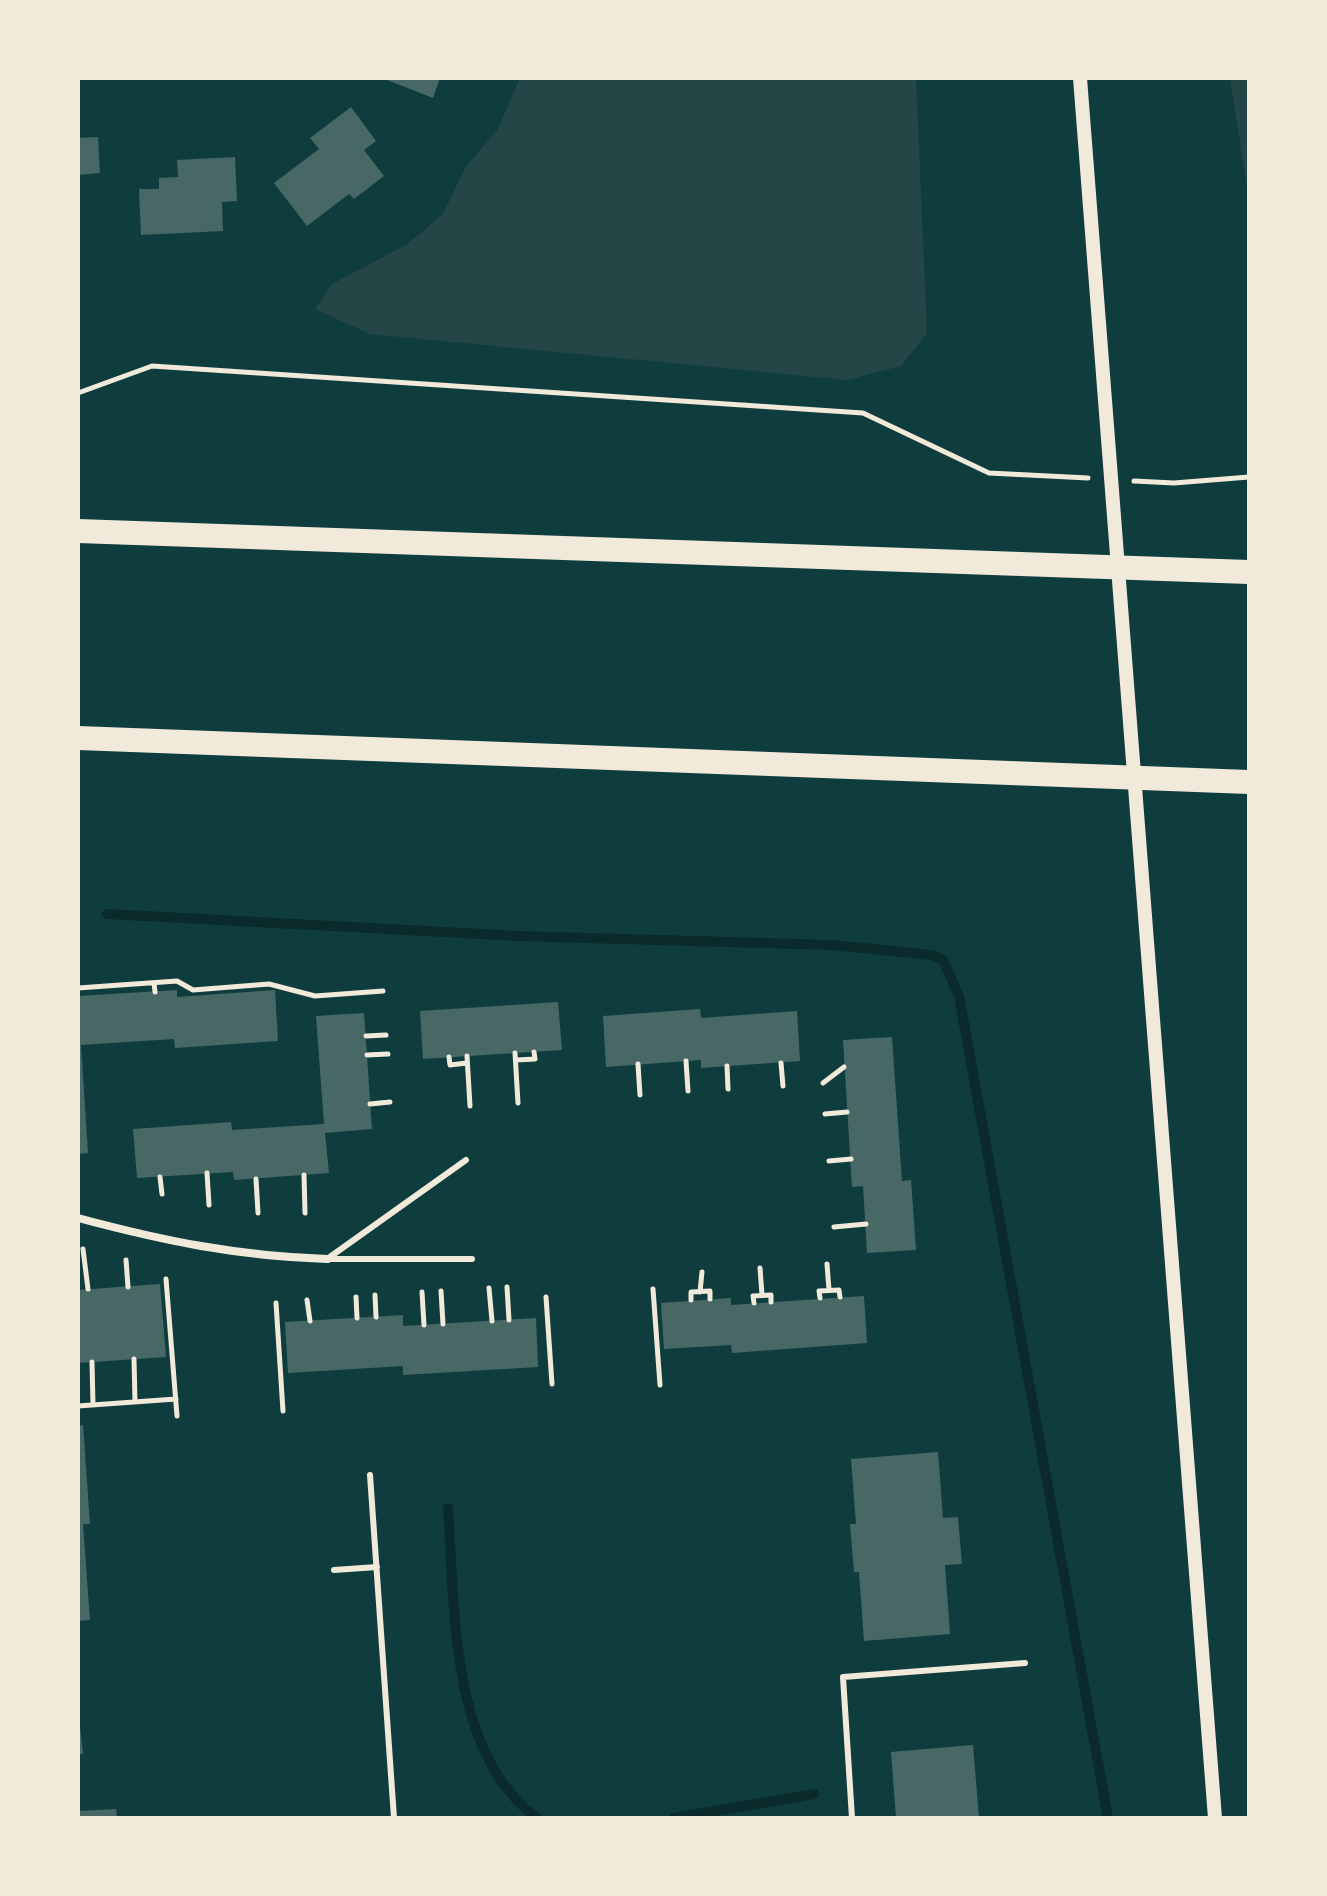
<!DOCTYPE html>
<html>
<head>
<meta charset="utf-8">
<style>
  body { margin:0 }
  #map { position:relative; width:1327px; height:1896px; overflow:hidden; background:#0f3d3e; font-family:Figtree,sans-serif }
  canvas { display:block }
  .frame { position:absolute; inset:0; border:80px solid #f1e9da; pointer-events:none }
</style>
</head>
<body>
<div id="map">
<canvas width="1327" height="1896"></canvas>
<div class="frame"></div>
</div>
<script>
const g = document.querySelector('canvas').getContext('2d');
g.lineJoin = 'round';
function paint(path, color) {
  g.fillStyle = color;
  g.fill(path, 'evenodd');
}
function strokePath(path, color, width, dash) {
  g.strokeStyle = color;
  g.lineWidth = width;
  g.lineCap = dash ? 'butt' : 'round';
  g.setLineDash(dash || []);
  g.stroke(path);
}
paint(new Path2D(`
  M520,78H916L927,333L901,366L847,380L370,334L315,309L332,284L406,245L443,214L465,168L498,129Z
  M1230,78H1249V200Z`), '#244646');
strokePath(new Path2D(`
  M107,914L519,936L832,945L932,955L943,960L959,996L1108,1818
  M448,1508C455,1606 449,1754 537,1818
  M674,1818L814,1794`), '#0a2a2b', 10);
paint(new Path2D(`
  M382,78H440L433,98Z
  M351,107L376,141L364,150L384,176L354,199L349,194L307,226L274,183L319,149L310,138Z
  M98,137L100,173L78,175V138Z
  M235,157L237,201L222,202L223,231L141,235L139,189H159V178L178,177L177,160Z
  M177,990V997L275,990L278,1041L175,1048L174,1039L81,1045L88,1153L78,1154V996Z
  M558,1002L562,1050L423,1059L420,1011Z
  M700,1009L701,1018L797,1011L800,1061L701,1068V1060L606,1067L603,1016Z
  M364,1013L372,1129L325,1133L329,1173L234,1180L233,1172L137,1178L133,1129L231,1122L232,1130L324,1124L316,1016Z
  M892,1037L902,1181L911,1180L916,1250L867,1253L863,1186L852,1187L843,1040Z
  M160,1284L166,1357L78,1363V1290Z
  M864,1296L867,1343L732,1353L731,1345L664,1349L661,1303L731,1298V1305Z
  M403,1315V1326L536,1318L538,1367L403,1375V1366L288,1373L285,1322Z
  M83,1425L90,1524H83L90,1620L78,1621V1426Z
  M938,1452L943,1518L958,1517L962,1564L945,1565L950,1634L864,1641L859,1572H854L850,1524H856L851,1459Z
  M78,1707L83,1754H78Z
  M973,1745L979,1818H896L891,1752Z
  M116,1809L117,1818H78V1811Z`), '#486865');
strokePath(new Path2D(`
  M78,393L152,366L863,413L989,473L1088,478
  M1134,481L1174,483L1249,477
  M154,983L155,992
  M78,988L177,981L193,990L269,984L315,996L383,991
  M366,1036L386,1035
  M515,1053L518,1103
  M367,1055L388,1054
  M467,1056L470,1106
  M449,1057L450,1065L467,1063
  M516,1060L535,1059L534,1052
  M686,1061L688,1091
  M781,1063L783,1086
  M638,1064L640,1095
  M727,1066L728,1089
  M823,1083L844,1067
  M370,1104L390,1102
  M825,1114L847,1112
  M829,1161L851,1159
  M207,1173L209,1205
  M304,1175L305,1213
  M160,1177L162,1194
  M256,1179L258,1213
  M834,1227L866,1224
  M83,1249L88,1289
  M126,1260L128,1287
  M827,1264L829,1290
  M760,1268L762,1295
  M166,1279L177,1416
  M507,1287L509,1320
  M489,1288L492,1321
  M653,1289L660,1385
  M441,1291L443,1324
  M422,1292L424,1325
  M700,1292L702,1272
  M375,1295L376,1317
  M356,1297L357,1318
  M546,1297L552,1384
  M820,1298L819,1291L839,1290L840,1297
  M307,1300L310,1321
  M691,1300V1292L710,1291V1299
  M276,1303L283,1411
  M754,1303L753,1296L771,1295V1302
  M134,1359L135,1402
  M92,1362L93,1405
  M78,1406L176,1399`), '#f1e9da', 5);
strokePath(new Path2D(`
  M327,1259L466,1160
  M328,1259H472
  M370,1475L394,1818
  M334,1570L377,1567
  M852,1818L843,1677L1025,1663`), '#f1e9da', 6);
strokePath(new Path2D(`
  M78,1218C164,1241 237,1256 327,1259`), '#f1e9da', 8);
strokePath(new Path2D(`
  M1080,78L1215,1818`), '#f1e9da', 14);
strokePath(new Path2D(`
  M78,531L1249,572
  M78,738L1249,782`), '#f1e9da', 24);
</script>
</body>
</html>
